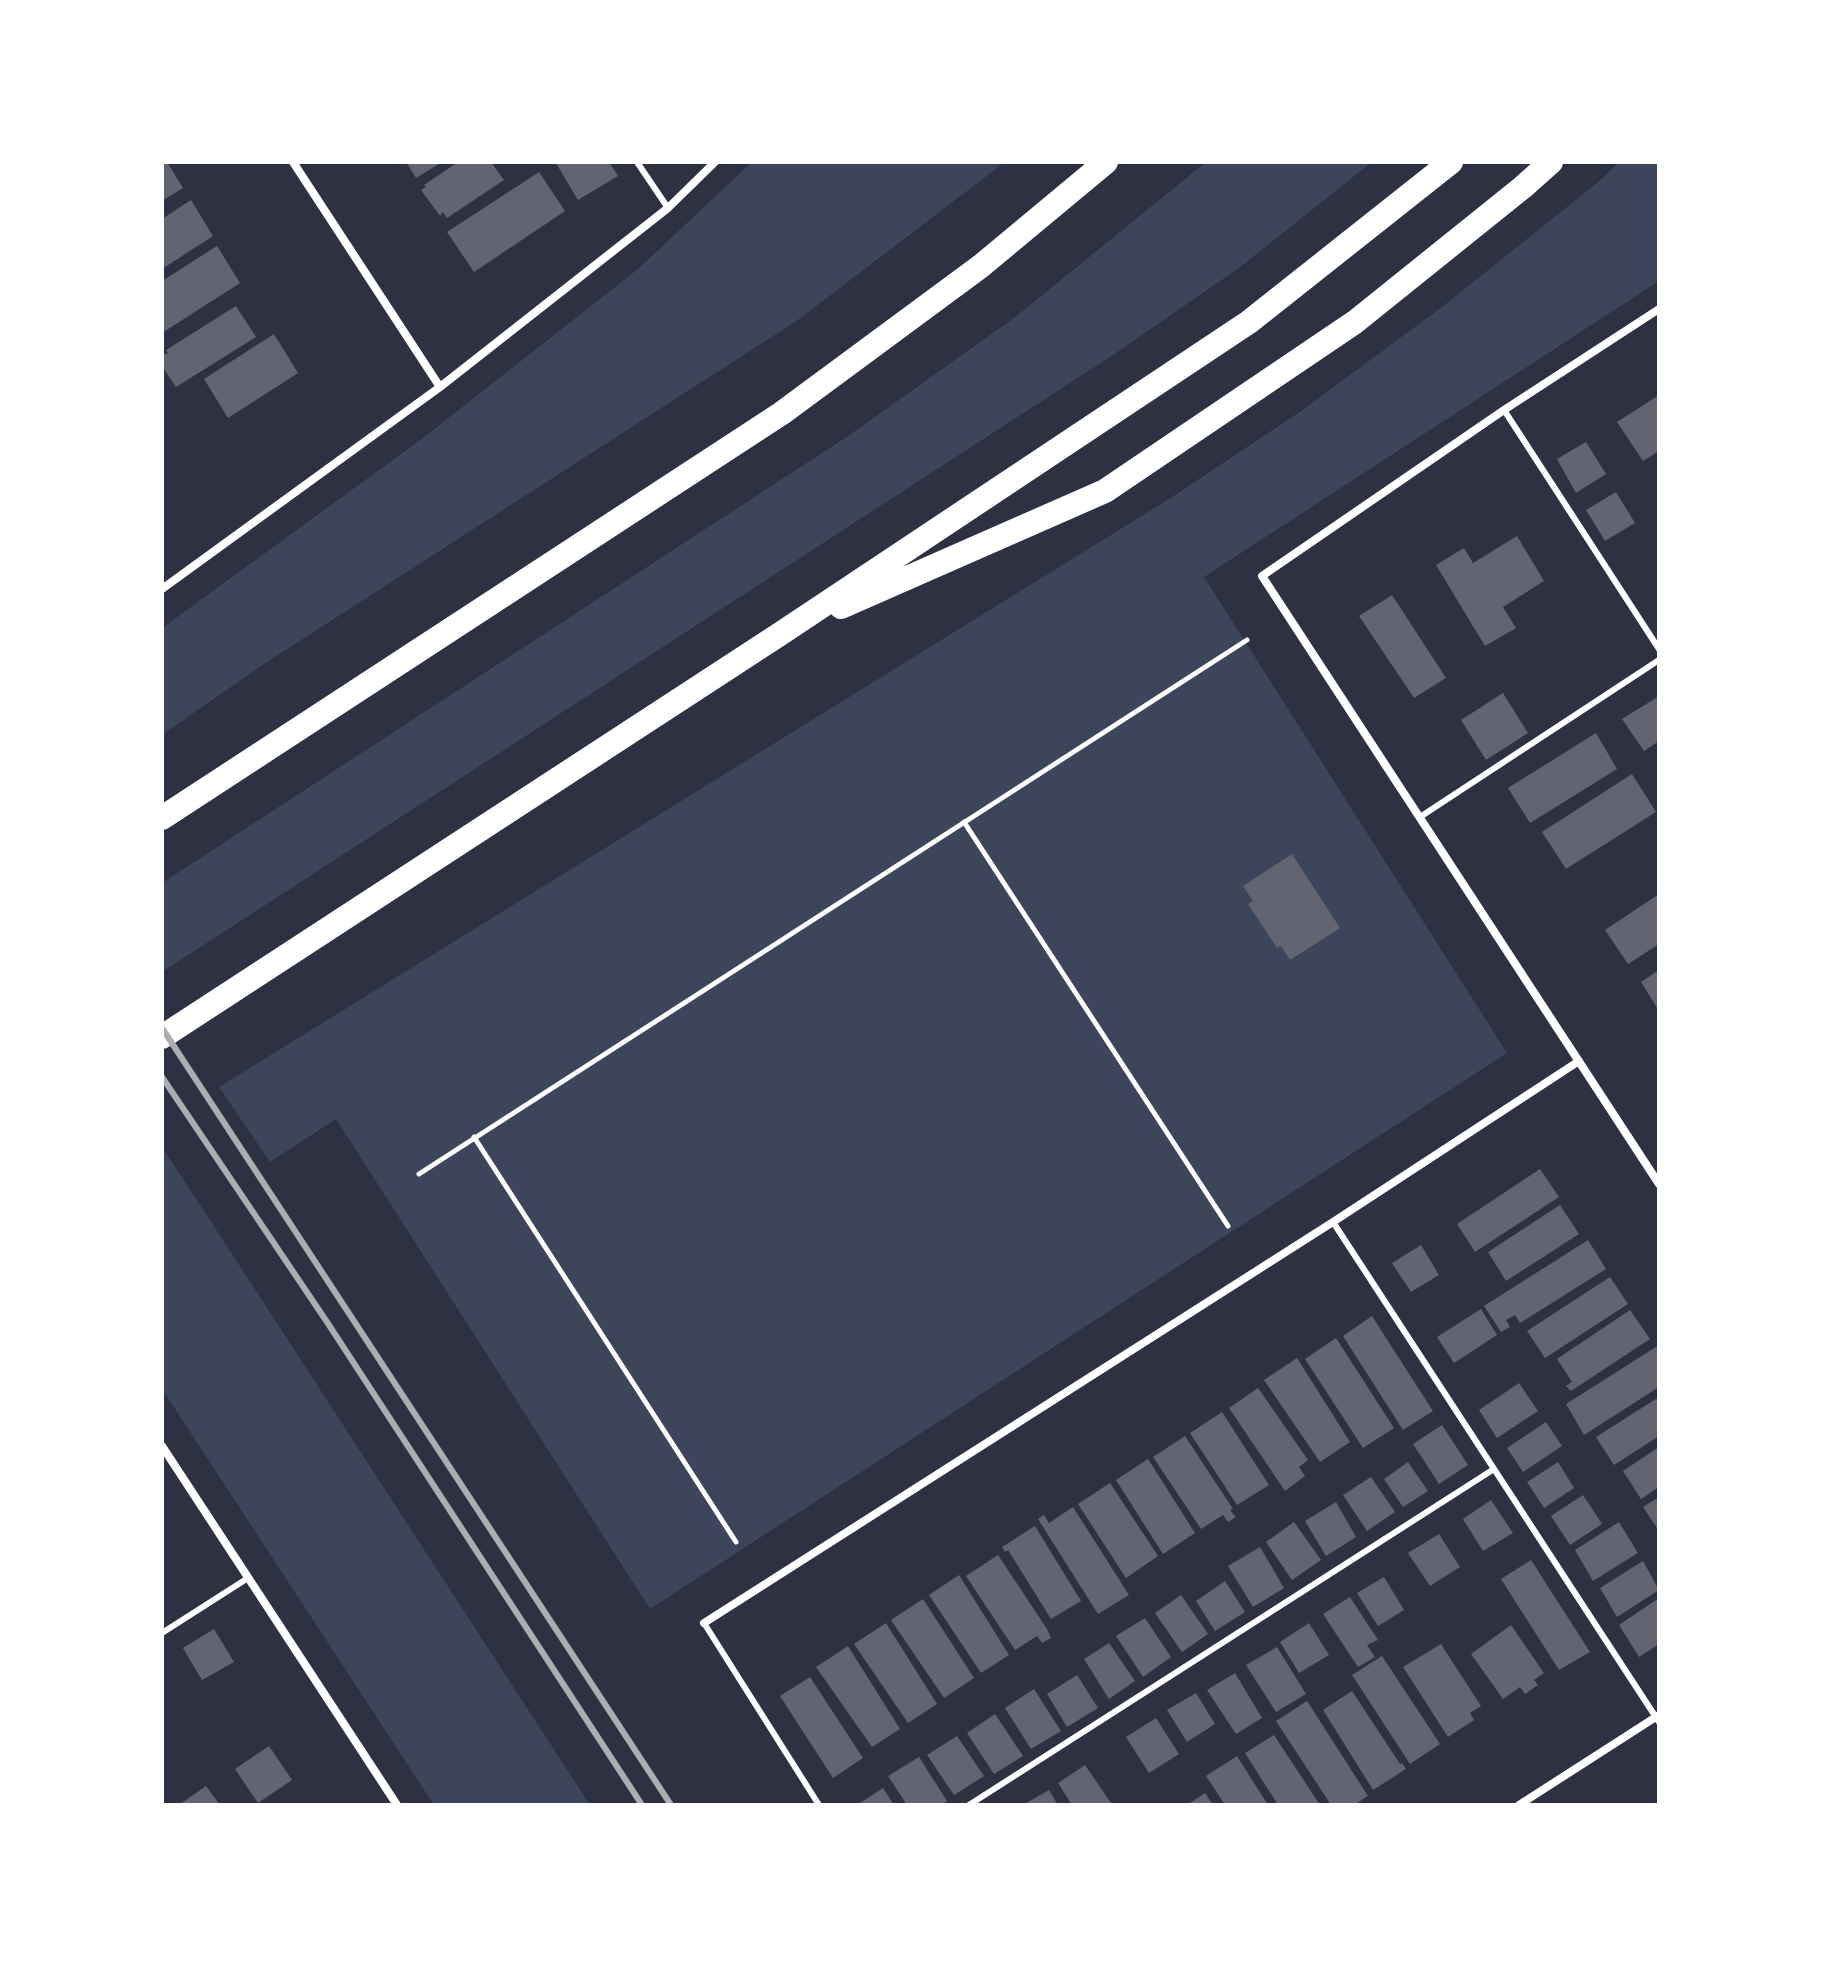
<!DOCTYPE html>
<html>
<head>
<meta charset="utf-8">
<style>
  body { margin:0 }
  #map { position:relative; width:1821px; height:1967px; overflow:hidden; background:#2d3142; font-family:Inter,sans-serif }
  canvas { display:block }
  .frame { position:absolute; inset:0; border:164px solid #fff; pointer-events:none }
</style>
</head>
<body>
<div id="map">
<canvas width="1821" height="1967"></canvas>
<div class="frame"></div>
</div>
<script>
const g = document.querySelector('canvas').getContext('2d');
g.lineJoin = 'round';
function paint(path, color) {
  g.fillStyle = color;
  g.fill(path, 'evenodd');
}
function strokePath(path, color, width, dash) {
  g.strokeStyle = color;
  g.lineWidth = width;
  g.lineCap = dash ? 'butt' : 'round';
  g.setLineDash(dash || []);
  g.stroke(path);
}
paint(new Path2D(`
  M752,162H1005L798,320L264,664L162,735V628L419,441L638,269Z
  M1206,162H1372L1239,268L1113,355L162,972V883L848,436L1014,318Z
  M1619,162H1659V281L1204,577L1507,1053L650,1609L336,1119L270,1162L219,1087L1169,499L1301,411L1442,307L1597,183Z
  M162,1147L208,1217L590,1805H434L162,1389Z`), '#3c4559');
paint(new Path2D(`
  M162,162H167L183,188L162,201Z
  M406,162H442L416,178Z
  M458,162H491L504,180L447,218L443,212L440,216L421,190L426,187L424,185Z
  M558,162H609L618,176L578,200L556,163Z
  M539,172L565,211L474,272L447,232Z
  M191,200L213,236L162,269V219Z
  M217,246L240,283L162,333V281Z
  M236,306L256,337L176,387L162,366V356L168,353L166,350Z
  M274,334L298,373L228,418L204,379Z
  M1659,395V451L1643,461L1617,422Z
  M1586,442L1606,474L1576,493L1557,459Z
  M1616,492L1635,523L1605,541L1586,510Z
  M1517,536L1544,581L1503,607L1516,628L1485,646L1436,565L1464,548L1473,563Z
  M1392,595L1446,678L1414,698L1359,616Z
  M1503,693L1528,733L1486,760L1461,720Z
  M1659,696V741L1644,751L1622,719Z
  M1596,733L1617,769L1530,823L1508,788Z
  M1632,774L1656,812L1566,869L1542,832Z
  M1292,854L1340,928L1290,960L1281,946L1277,948L1248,904L1253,901L1243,886Z
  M1659,894V944L1628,964L1605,930Z
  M1659,970V1011L1641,982Z
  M1540,1169L1559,1197L1475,1252L1457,1224Z
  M1560,1205L1579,1234L1506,1281L1488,1252Z
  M1588,1240L1606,1269L1520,1323L1515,1315L1506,1320L1510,1327L1501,1332L1484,1306Z
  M1421,1245L1439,1275L1411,1292L1392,1263Z
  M1610,1277L1628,1304L1545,1358L1527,1331Z
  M1481,1309L1497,1335L1454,1363L1437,1337Z
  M1630,1310L1650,1339L1571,1391L1566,1386L1572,1382L1557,1359Z
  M1372,1316L1433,1411L1403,1430L1343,1336Z
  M1336,1338L1394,1428L1363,1448L1305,1359Z
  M1659,1345V1387L1584,1435L1566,1404Z
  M1297,1358L1350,1442L1320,1462L1264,1380Z
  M1519,1383L1538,1411L1497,1438L1479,1410Z
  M1258,1388L1308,1460L1299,1467L1305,1476L1285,1491L1229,1408Z
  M1659,1397V1436L1614,1465L1596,1437Z
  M1222,1412L1269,1485L1237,1505L1190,1433Z
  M1546,1422L1562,1446L1523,1472L1507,1448Z
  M1442,1425L1468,1465L1439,1484L1413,1444Z
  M1185,1436L1233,1509L1230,1510L1236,1517L1228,1522L1223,1515L1201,1529L1153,1457Z
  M1659,1447V1487L1641,1499L1623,1471Z
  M1148,1459L1195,1533L1163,1554L1116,1480Z
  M1408,1462L1428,1491L1403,1507L1384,1479Z
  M1558,1462L1574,1488L1544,1508L1527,1482Z
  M1371,1477L1395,1512L1367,1531L1343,1495Z
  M1110,1483L1158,1556L1126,1578L1078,1504Z
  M1583,1495L1602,1524L1570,1545L1551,1516Z
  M1659,1497V1531L1643,1507Z
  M1491,1500L1513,1533L1483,1551L1463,1519Z
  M1336,1502L1356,1537L1326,1556L1305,1521Z
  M1073,1507L1129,1595L1098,1614L1038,1519L1044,1515L1049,1523Z
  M1294,1522L1321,1560L1292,1580L1266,1542Z
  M1619,1522L1638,1553L1593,1581L1575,1550Z
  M1035,1526L1081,1601L1051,1619L1008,1550L1005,1552L1002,1547Z
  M1439,1534L1460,1567L1430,1586L1408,1553Z
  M1260,1547L1284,1588L1253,1607L1228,1566Z
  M998,1555L1047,1629L1051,1638L1042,1643L1037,1636L1015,1650L966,1576Z
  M1531,1560L1590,1652L1559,1670L1501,1579Z
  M1643,1561L1659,1590L1617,1617L1600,1588Z
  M959,1575L1009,1655L981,1673L929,1595Z
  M1384,1577L1404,1610L1378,1626L1357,1593Z
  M1225,1581L1245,1612L1215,1631L1196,1601Z
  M1181,1595L1208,1634L1182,1652L1155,1613Z
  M1350,1597L1378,1640L1367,1645L1375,1657L1358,1667L1323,1614Z
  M1659,1598V1644L1639,1657L1619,1625Z
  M923,1599L974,1678L944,1698L891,1620Z
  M1145,1618L1171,1657L1143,1677L1116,1636Z
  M886,1623L937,1704L908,1723L854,1644Z
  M1309,1623L1329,1655L1299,1673L1280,1642Z
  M1511,1625L1544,1673L1534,1680L1538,1685L1525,1694L1520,1687L1503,1699L1471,1654Z
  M214,1629L234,1662L202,1680L183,1648Z
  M1109,1643L1135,1681L1109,1699L1084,1659Z
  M1441,1644L1481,1706L1470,1713L1474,1720L1448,1737L1403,1667Z
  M848,1646L900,1729L872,1747L816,1667Z
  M1277,1647L1306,1694L1276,1712L1246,1665Z
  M1382,1656L1440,1744L1410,1764L1352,1675Z
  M1235,1673L1262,1718L1236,1734L1207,1690Z
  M1077,1675L1098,1708L1067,1727L1047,1694Z
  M810,1677L863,1758L833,1778L780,1696Z
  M1034,1689L1061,1731L1031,1749L1005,1708Z
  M1352,1691L1400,1764L1402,1763L1406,1769L1373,1790L1323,1710Z
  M1196,1693L1215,1724L1187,1742L1167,1710Z
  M1307,1701L1368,1796L1354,1805H1331L1276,1721Z
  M995,1714L1023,1756L994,1774L967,1733Z
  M1156,1718L1179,1754L1149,1773L1126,1737Z
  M1274,1735L1320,1805H1278L1245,1753Z
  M957,1736L984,1776L954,1795L927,1755Z
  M269,1746L292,1780L258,1803L235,1769Z
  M1237,1756L1268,1805H1225L1206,1776Z
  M919,1757L947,1801L941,1805H907L888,1776Z
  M1085,1765L1111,1803L1109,1805H1072L1058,1783Z
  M206,1786L220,1805H179Z
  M883,1788L894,1805H857Z
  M1049,1790L1058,1805H1023Z
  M1205,1793L1213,1805H1187Z`), '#626471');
strokePath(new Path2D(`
  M964,822L1228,1226
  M474,1137L736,1542
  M419,1174L1247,640`), '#fff', 5);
strokePath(new Path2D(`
  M637,162L668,208
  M1504,410L1659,649
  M1420,817L1659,660
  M1333,1222L1659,1722
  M704,1623L819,1805
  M162,1633L248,1578
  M969,1805L1494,1469`), '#fff', 6);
strokePath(new Path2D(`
  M293,162L440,387
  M1659,309L1504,410L1262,576L1659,1184
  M162,589L440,387L668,208L715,162
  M162,1446L397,1805
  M704,1623L1333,1222L1579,1061
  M1519,1805L1659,1715`), '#fff', 8);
strokePath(new Path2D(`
  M841,607L1105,491L1355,322L1523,187L1551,162
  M162,818L782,413L981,266L1106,162
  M162,1037L780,634L1249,322L1451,162`), '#fff', 24);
strokePath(new Path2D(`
  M162,1028L671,1805
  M162,1077L327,1322L642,1805`), '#abadb3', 6);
</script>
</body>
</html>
